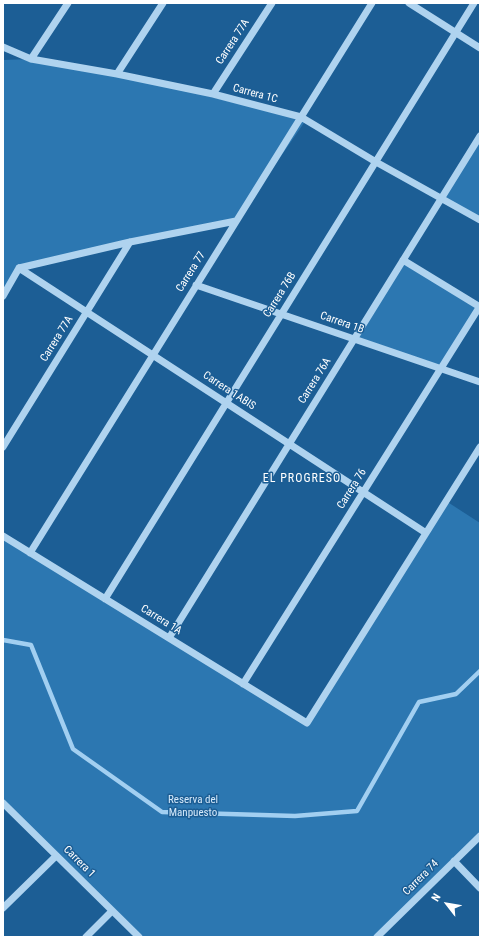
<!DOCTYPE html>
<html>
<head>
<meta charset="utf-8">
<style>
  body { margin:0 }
  #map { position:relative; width:483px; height:940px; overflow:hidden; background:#1c5e95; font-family:"Roboto Condensed",sans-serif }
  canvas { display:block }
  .frame { position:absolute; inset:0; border:4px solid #fff; pointer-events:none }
  .north { position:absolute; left:427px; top:884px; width:40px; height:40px; -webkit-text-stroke:3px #1c5e95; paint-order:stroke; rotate:301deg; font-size:11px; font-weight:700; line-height:16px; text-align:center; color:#fff }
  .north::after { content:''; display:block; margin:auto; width:14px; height:18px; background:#fff; clip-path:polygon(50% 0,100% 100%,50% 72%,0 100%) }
</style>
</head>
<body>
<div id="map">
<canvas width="483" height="940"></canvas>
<div class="frame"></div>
<div class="north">N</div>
</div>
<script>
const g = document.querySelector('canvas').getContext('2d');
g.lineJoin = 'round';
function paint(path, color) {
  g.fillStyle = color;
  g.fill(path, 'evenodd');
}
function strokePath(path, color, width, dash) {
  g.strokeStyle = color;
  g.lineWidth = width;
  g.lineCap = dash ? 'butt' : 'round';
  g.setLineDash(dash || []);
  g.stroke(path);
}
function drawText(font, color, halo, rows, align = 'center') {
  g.font = font + ' "Roboto Condensed",sans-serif';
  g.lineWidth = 3;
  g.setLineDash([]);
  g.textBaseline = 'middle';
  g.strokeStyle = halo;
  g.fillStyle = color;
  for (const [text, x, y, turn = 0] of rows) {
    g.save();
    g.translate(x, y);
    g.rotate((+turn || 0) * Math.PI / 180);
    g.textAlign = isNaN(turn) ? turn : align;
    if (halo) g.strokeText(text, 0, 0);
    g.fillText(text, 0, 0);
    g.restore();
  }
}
paint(new Path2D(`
  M31,59L117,74L306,120L236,221L20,268L3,296V60Z
  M480,136V220L441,199Z
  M403,260L480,307L441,369L354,339Z
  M446,501L480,523V836L379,937H141L3,803V536L307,723Z`), '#2c77b1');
strokePath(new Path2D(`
  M3,640L31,645L73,749L162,812L295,816L357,811L419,702L456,694L480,671`), '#a2cff1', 4.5);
strokePath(new Path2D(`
  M409,3L480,48
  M3,47L31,59L117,74L213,94L301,117L376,162L480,220
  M31,59L68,3
  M117,74L163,3
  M213,94L272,3
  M403,260L480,307
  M19,268L426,533
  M19,268L130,242L236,221
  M196,285L480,382
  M3,296L19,268
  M3,447L130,242
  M3,536L307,723L480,447
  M30,553L372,3
  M105,599L474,3
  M169,638L480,136
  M243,684L480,306
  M3,803L139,937
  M454,861L480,888
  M3,908L56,856
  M86,937L112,911
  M377,937L480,836`), '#afd3ef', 7);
drawText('11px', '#fff', '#1c5e95', [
  ["Carrera 77A",233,42,-57],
  ["Carrera 1C",255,94,15],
  ["Carrera 77",191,272,-58],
  ["Carrera 76B",280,295,-58],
  ["Carrera 1B",342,323,19],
  ["Carrera 77A",57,339,-58],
  ["Carrera 76A",315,381,-58],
  ["Carrera 1ABIS",229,391,33],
  ["Carrera 76",352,489,-58],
  ["Carrera 1A",161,620,32],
  ["Carrera 1",79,862,45],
  ["Carrera 74",421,878,-45]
]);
drawText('11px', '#d6eafb', '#1c5e95', [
  ["Reserva del",193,800],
  ["Manpuesto",193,813]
]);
g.letterSpacing = '1px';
drawText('12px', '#fff', '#1c5e95', [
  ["EL PROGRESO",302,479]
]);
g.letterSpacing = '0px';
</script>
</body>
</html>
